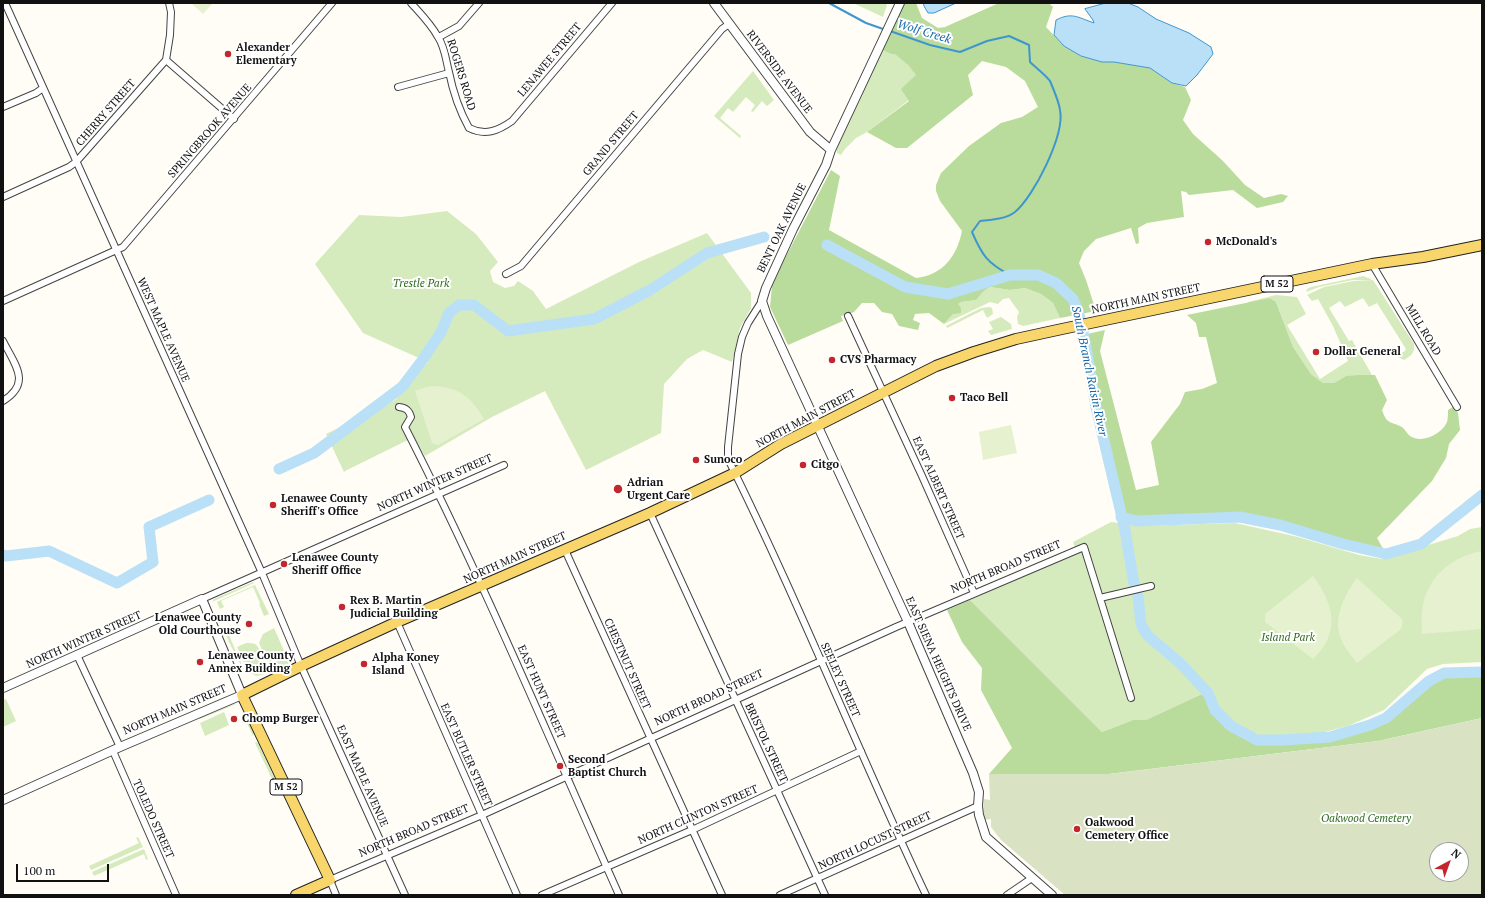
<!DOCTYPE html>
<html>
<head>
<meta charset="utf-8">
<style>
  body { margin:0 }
  #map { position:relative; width:1485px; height:898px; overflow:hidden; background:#fffdf5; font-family:"PT Serif",serif }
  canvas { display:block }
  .frame { position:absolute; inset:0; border:4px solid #111; pointer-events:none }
  .north { position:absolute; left:1429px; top:842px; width:40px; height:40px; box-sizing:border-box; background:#fff; border:1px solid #a0a0a0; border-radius:50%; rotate:41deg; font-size:11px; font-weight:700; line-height:16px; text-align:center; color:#111 }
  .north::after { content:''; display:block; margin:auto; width:14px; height:18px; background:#c4262e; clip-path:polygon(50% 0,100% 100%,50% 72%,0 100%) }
  .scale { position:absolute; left:16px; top:864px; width:93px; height:18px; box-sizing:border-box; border:2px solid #111; border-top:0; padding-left:5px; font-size:12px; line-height:14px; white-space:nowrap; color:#111; -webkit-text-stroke:3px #fff; paint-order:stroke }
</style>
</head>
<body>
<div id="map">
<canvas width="1485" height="898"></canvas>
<div class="frame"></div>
<div class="north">N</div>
<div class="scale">100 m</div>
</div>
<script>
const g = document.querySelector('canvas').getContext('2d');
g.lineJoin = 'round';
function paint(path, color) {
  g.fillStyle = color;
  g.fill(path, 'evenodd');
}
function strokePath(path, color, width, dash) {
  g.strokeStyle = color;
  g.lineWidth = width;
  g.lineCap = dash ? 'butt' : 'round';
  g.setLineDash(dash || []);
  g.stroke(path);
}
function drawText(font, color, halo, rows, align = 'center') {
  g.font = font + ' "PT Serif",serif';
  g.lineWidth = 4;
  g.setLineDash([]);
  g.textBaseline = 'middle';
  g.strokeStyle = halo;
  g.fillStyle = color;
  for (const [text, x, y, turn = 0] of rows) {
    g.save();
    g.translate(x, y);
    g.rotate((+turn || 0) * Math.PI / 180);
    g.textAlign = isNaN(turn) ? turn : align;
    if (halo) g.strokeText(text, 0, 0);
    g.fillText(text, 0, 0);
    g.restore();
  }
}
paint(new Path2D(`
  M853,3H885L887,5L883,17Z
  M882,50L891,54L895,53L908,65L917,75L909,100L867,132L856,138L845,149L841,155L837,153L836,149Z
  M753,71L774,100L767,106L762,101L753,112L751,111L755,105L746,97L733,112L728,108L720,118L741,136L740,138L714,116Z
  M447,211L476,234L498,262L490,271L493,282L505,288L514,286L518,281L533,291L546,309L639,262L707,233L751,293V308L740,328L732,362L703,350L687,359L664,384L661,433L586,470L545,391L492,417L425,456L414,437L347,470L344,472L326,434L395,400L428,362L363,333L315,264L359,215L401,217Z
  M1363,276L1371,279V280H1353L1319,287L1306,292L1307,289L1311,287Z
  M1373,280L1414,344C1415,353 1411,356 1404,360L1396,356L1405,351L1406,349L1377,303L1369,307L1363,298L1345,307L1340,301L1329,308L1349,341L1352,340L1372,375L1346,376L1334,383H1323L1311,374L1293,347L1276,302L1270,298L1248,304V302L1276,295L1297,297L1306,314L1287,325L1320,379L1348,361L1333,326L1318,299L1312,301L1307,295L1324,287L1354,281Z
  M990,287L1010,290L1025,288L1041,294L1053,303L1060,318L1023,326L1018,324L1017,317L1019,312L1009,298L1003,299L998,304L990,302L944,324L953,314L958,304L961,302L976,300L984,291Z
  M989,307L992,308L993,314L987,318L983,310L947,328L946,326L981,308Z
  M1001,317L1011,324L1012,329L991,335L988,331L993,329L989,322Z
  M1111,522L1137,526L1235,523L1298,537L1359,555L1382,559L1458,536L1470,529L1482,527V662L1443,664L1427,669L1384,710L1348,726L1309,736L1279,739L1257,738L1243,731L1202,694L1146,720H1133L1102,732L970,600L1077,554L1073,542Z
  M253,582L254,583L212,602L214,599Z
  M255,585L269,614L264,616L259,604L260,603L253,587L221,601L224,607L220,609L217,602Z
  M274,628L289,662L288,664L275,669L266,658L259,643L263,634Z
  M229,635L244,670L238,660L226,636Z
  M246,643C249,643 253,643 255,644C261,647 266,668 265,674L256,676L248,671L237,647Z
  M6,699L16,721L3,727V700Z
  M234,704H236L200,719L199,718Z
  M224,712L229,725L205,736L200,723Z
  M245,712L254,733L253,736L242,713Z
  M256,742L258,743L280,790L279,794L255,743Z
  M138,837L143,847L91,870L89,866L139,843L136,838Z
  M144,849L148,859L146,860L144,854L94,876L92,872Z`), '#d5ebbd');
paint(new Path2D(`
  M904,3H916L922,18L938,28L945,27L999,3H1049L1053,7L1046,27L1064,46L1081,56L1102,62H1114L1150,68L1172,83L1185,87L1191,100L1183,120L1193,134L1223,161L1245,185L1264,198L1281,194L1288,196L1283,202L1257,208L1233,190L1189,195L1186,192L1181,191L1184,217L1147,223L1138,228L1139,243L1136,244L1131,228L1096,239L1084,251L1079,263L1086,280L1096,311L1060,318L1053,303L1041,294L1025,288L1010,290L990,287L984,291L976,300L961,302L958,304L961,308V313L953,314L944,324L929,313L915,314L913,320L920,323L918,330L899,326L892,314L882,312L874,303H862L854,312L841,316L843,321L788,345L770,307L772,286L782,264L831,170L840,176L829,230L916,278C943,275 957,256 962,231L940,201L936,191V185L941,173L969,146L1001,123L1022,117L1038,107L1025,81L1006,67L982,61L968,75L973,95L907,148H896L867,132L909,101L901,89L916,75L908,65L895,54H891L882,50Z
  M1270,298L1276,302L1293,347L1311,374L1323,383H1334L1346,376L1358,375H1375L1387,400L1382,410C1387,425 1391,421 1402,427C1405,429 1407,434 1410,436C1422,444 1442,434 1447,422C1448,419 1448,413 1448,410L1453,407L1458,413L1460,430L1449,444L1446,458L1432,481L1377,538L1386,554L1343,544L1280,526L1240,517L1136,521L1121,517L1096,407L1083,335L1105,330L1100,351L1136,490L1159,485L1151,442L1180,404L1185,392L1202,389L1217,383L1206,337H1199L1196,323L1187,315Z
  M970,600L1102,732L1133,720H1146L1202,694L1208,693L1215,710L1231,726L1257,740H1282L1330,737L1370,725L1386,718L1429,681L1444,673H1482V718L1378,741L1109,774H989L1012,748L981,690L982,668L962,642L947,610Z`), '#b9dc9c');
paint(new Path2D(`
  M1482,718V895H1065L1001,840L991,827V819L983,820L984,799L990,800L989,774H1109L1378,741ZM1437,850H1461V874H1437Z`), '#d9e3c4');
paint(new Path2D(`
  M191,3H213L203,14Z
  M435,386C460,388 472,398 484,419L438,445L432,443L415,391L426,387Z
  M1011,425L1017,453L983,460L979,432Z
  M1482,551V629L1422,634C1422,626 1421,619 1422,611C1426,578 1450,557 1482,551Z
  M1313,576C1334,604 1341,633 1313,659L1265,622V614Z
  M1357,578L1403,620L1401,629L1357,663C1350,654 1342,645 1339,633C1335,613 1346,593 1357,578Z`), '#e6f2cf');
const water = new Path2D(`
  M924,3H956L934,13H928L924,6Z
  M1106,3H1128L1138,7L1156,19L1189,33L1211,47L1213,54L1197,75L1186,86L1172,83L1150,68L1114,62H1102L1081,56L1064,46L1054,35L1056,20C1072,12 1077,17 1094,23L1093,20L1085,9Z`);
paint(water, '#b9e0f7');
strokePath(water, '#3f96cf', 1);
strokePath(new Path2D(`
  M829,3L866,23L886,30
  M890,31L930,45L960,52L987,41L1009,36L1029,45L1030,62C1036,68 1045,74 1050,81C1053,88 1059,103 1060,110C1065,135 1034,196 1015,212C1006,219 991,220 980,221L972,232C982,255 987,263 1010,275`), '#3f96cf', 2);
strokePath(new Path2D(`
  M827,245L905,287L948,294L1010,275H1038L1056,283L1073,299L1079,314L1085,342L1096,407L1125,530L1134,584
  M279,469L314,453L402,387L421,362L441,332L449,313L459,305H474L508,331L594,319L650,290L707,253L764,237
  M1121,517L1136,521L1240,517L1280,525L1343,544L1386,554L1421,544L1482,495
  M3,555L6,556L49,551L117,583L153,562L149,527L209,500
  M1138,596L1141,624L1147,635L1180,663L1208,693L1215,710L1231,726L1257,740H1282L1330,737L1370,725L1386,718L1429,681L1444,673L1482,672`), '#b9e0f7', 11);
const minor = new Path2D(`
  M5,3L262,573L301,666L405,895
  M411,3C420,13 431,24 438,37C445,47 446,61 449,72C453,92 459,110 469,128C485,136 498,131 512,121L612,3
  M439,37L459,26L479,3
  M166,60L234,119
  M398,87L449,73
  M3,107L36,93L43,88
  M3,197L69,167L76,162L166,60L170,35L171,12L169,3
  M1372,264L1457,407
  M506,274L521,266L722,29L729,24
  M3,301L123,247L332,3
  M762,301L748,323L742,337L738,354L728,447V459C799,602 858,751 926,895
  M848,316L922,476L974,593
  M3,341C15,365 32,383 3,401
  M399,407C406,408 409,410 411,417L405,427C483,580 549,738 619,895
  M650,513L825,895
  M565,550L722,895
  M1100,598L1151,586
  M202,599L504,465
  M397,622L517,895
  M77,655L120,747
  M113,751L176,895
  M336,895L330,880L482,815L896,627L1084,547L1131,698
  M542,895L692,830L861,751
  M780,895L978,806
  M1007,895L1032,878`);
const tertiary = new Path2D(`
  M714,3L810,132L831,150
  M900,3L831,150L826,165L793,229L766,288L762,301L767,316L908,622L973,773L979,792L978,806L979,815L986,837L1052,895
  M3,688L202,599L242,695L120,747L3,800`);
const primary = new Path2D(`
  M296,895L330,880L242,695L301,666L397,622L650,513L735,473L781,444L936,366L974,352L1016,339L1062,329L1372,264L1423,257L1482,245`);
strokePath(minor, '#444', 8);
strokePath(tertiary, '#444', 10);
strokePath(primary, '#222', 12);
strokePath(minor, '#fff', 6);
strokePath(tertiary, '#fff', 8);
strokePath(primary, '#f9d66b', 10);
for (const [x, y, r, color] of [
  [228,54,4,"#c4262e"],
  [1208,242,4,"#c4262e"],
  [1316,352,4,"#c4262e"],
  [832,360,4,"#c4262e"],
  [952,398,4,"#c4262e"],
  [696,460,4,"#c4262e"],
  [803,465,4,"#c4262e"],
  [618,489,5,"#c4262e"],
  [273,505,4,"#c4262e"],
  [284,564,4,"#c4262e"],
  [342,607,4,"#c4262e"],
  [249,624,4,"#c4262e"],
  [200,662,4,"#c4262e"],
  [364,664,4,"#c4262e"],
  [234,719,4,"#c4262e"],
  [560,766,4,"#c4262e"],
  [1077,829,4,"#c4262e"]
]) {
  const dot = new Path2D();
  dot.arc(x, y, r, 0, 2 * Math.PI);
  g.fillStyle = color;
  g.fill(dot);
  strokePath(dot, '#fff', 1.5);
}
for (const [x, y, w] of [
  [1277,284,32],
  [286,787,32]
]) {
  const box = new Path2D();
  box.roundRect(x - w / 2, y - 8, w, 16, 3);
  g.fillStyle = '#fff';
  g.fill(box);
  strokePath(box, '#111', 1);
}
drawText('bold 10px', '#111', null, [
  ["M 52",1277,284],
  ["M 52",286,787]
]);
drawText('bold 11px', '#111', '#fff', [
  ["Alexander",236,48],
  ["Elementary",236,61],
  ["McDonald's",1216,242],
  ["Dollar General",1324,352],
  ["CVS Pharmacy",840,360],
  ["Taco Bell",960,398],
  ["Sunoco",704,460],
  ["Citgo",811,465],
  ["Adrian",627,483],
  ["Urgent Care",627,496],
  ["Lenawee County",281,499],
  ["Sheriff's Office",281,512],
  ["Lenawee County",292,558],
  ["Sheriff Office",292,571],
  ["Rex B. Martin",350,601],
  ["Judicial Building",350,614],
  ["Lenawee County",241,618,"right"],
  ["Old Courthouse",241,631,"right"],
  ["Lenawee County",208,656],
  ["Annex Building",208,669],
  ["Alpha Koney",372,658],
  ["Island",372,671],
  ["Chomp Burger",242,719],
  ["Second",568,760],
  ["Baptist Church",568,773],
  ["Oakwood",1085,823],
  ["Cemetery Office",1085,836]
], 'left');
drawText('11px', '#111', '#fff', [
  ["LENAWEE STREET",550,60,-50],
  ["RIVERSIDE AVENUE",779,72,53],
  ["ROGERS ROAD",461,75,73],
  ["CHERRY STREET",106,113,-49],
  ["SPRINGBROOK AVENUE",210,131,-49],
  ["GRAND STREET",611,144,-50],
  ["BENT OAK AVENUE",782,228,-64],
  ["NORTH MAIN STREET",1146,299,-12],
  ["WEST MAPLE AVENUE",163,330,66],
  ["MILL ROAD",1423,330,59],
  ["NORTH MAIN STREET",806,419,-28],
  ["NORTH WINTER STREET",435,483,-24],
  ["EAST ALBERT STREET",938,488,66],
  ["NORTH MAIN STREET",515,558,-24],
  ["NORTH BROAD STREET",1006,567,-23],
  ["NORTH WINTER STREET",84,640,-24],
  ["CHESTNUT STREET",627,664,66],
  ["EAST SIENA HEIGHTS DRIVE",938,664,66],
  ["SEELEY STREET",840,680,66],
  ["EAST HUNT STREET",541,692,66],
  ["NORTH BROAD STREET",709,698,-25],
  ["NORTH MAIN STREET",175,710,-23],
  ["BRISTOL STREET",766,743,65],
  ["EAST BUTLER STREET",466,755,66],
  ["EAST MAPLE AVENUE",362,776,66],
  ["NORTH CLINTON STREET",698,815,-24],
  ["TOLEDO STREET",153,819,66],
  ["NORTH BROAD STREET",414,831,-23],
  ["NORTH LOCUST STREET",875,841,-25]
]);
drawText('italic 11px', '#2f6b1f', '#fff', [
  ["Trestle Park",421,284],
  ["Island Park",1288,638],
  ["Oakwood Cemetery",1366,819]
]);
drawText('italic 12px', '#1768a6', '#fff', [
  ["Wolf Creek",924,32,17],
  ["South Branch Raisin River",1089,371,78]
]);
</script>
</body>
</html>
